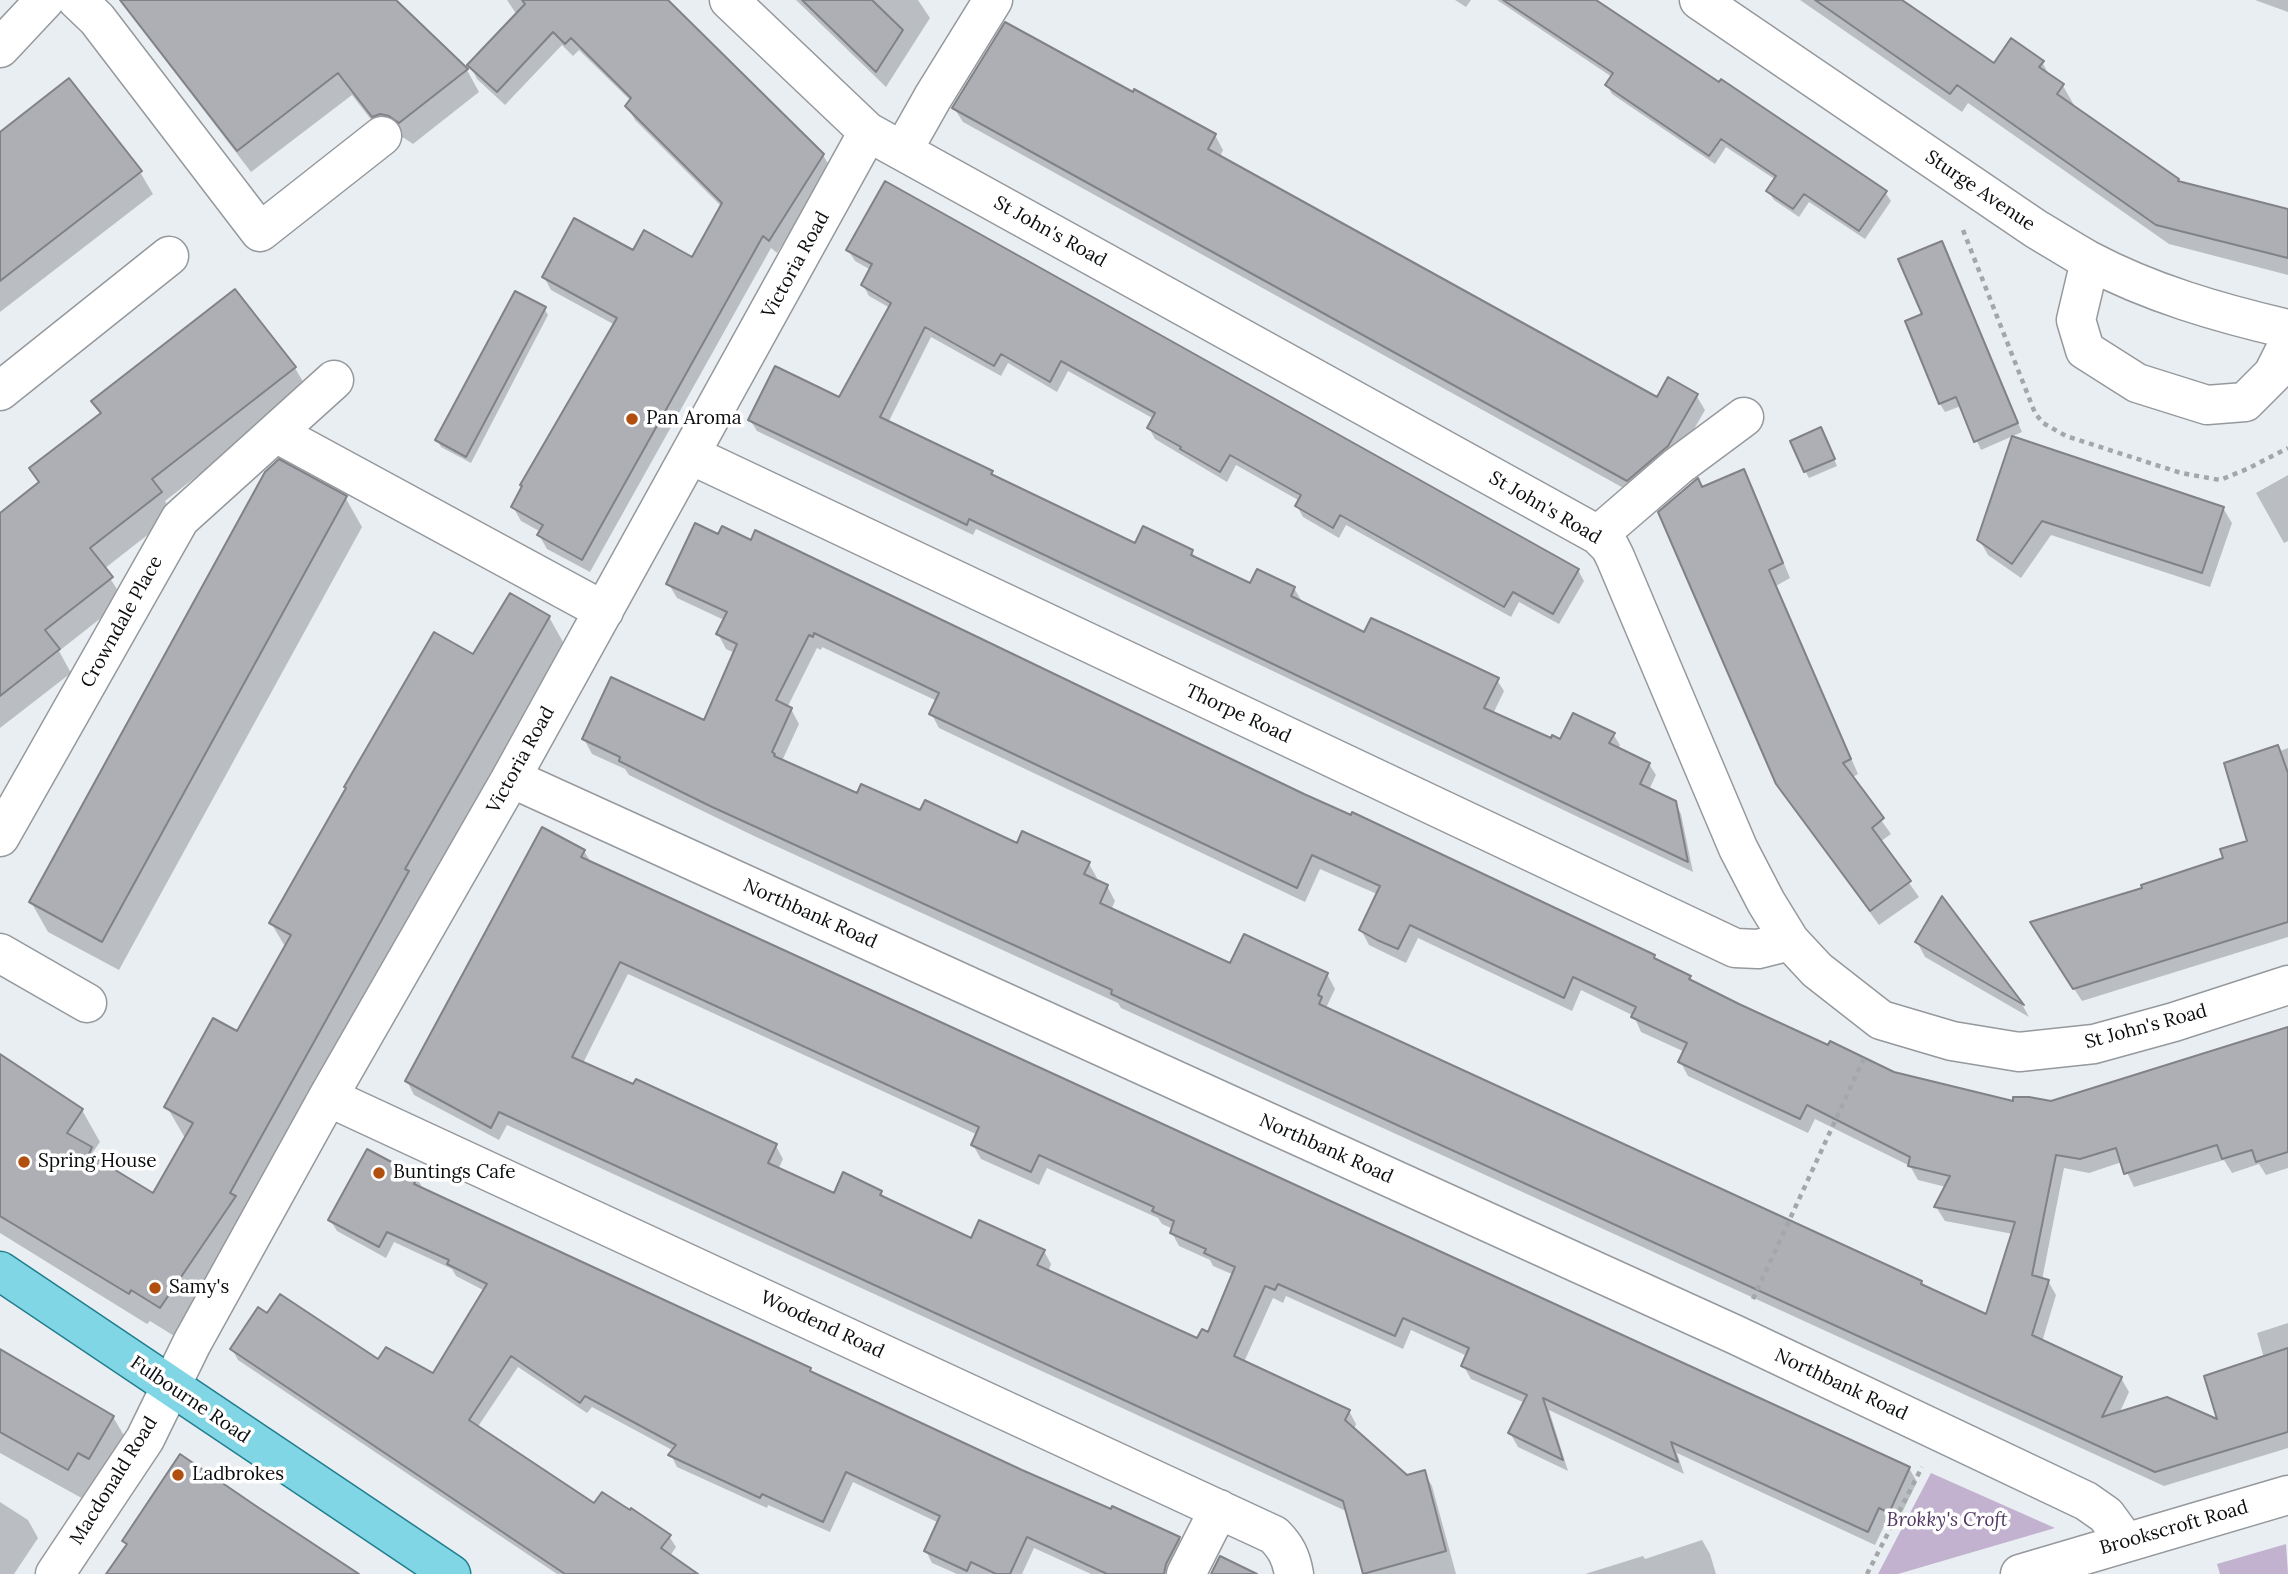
<!DOCTYPE html>
<html>
<head>
<meta charset="utf-8">
<style>
  body { margin:0 }
  canvas { display:block; background:#e9eef2 }
</style>
</head>
<body>
<canvas width="2288" height="1574"></canvas>
<script>
const g = document.querySelector('canvas').getContext('2d');
g.lineJoin = 'round';
function paint(path, color) {
  g.fillStyle = color;
  g.fill(path, 'evenodd');
}
function strokePath(path, color, width, dash) {
  g.strokeStyle = color;
  g.lineWidth = width;
  g.lineCap = dash ? 'butt' : 'round';
  g.setLineDash(dash || []);
  g.stroke(path);
}
function drawText(font, color, halo, rows, align = 'center') {
  g.font = font + ' Lora,serif';
  g.lineWidth = 7;
  g.setLineDash([]);
  g.textBaseline = 'middle';
  g.strokeStyle = halo;
  g.fillStyle = color;
  for (const [text, x, y, turn = 0] of rows) {
    g.save();
    g.translate(x, y);
    g.rotate((+turn || 0) * Math.PI / 180);
    g.textAlign = isNaN(turn) ? turn : align;
    if (halo) g.strokeText(text, 0, 0);
    g.fillText(text, 0, 0);
    g.restore();
  }
}
paint(new Path2D(`
  M1931,1473L2055,1528L1898,1574H1878Z
  M2286,1544L2288,1574H2220L2217,1564Z`), '#c2b2cf');
paint(new Path2D(`
  M119,0H394L467,70L479,92L413,144L404,138L393,136L386,139L352,95L251,172Z
  M507,0H661L823,155L831,169L777,253L771,248L590,572L547,549L539,535L541,532L521,521L513,507L615,325L551,290L544,277L634,252L693,259L722,207L635,120L627,106L631,101L579,50L573,56L562,45L505,105L477,79L470,65L517,15Z
  M796,0H918L930,18L886,87Z
  M1455,0H1471L1466,7Z
  M1497,0H1592L1885,192L1891,201L1865,239L1809,202L1799,217L1774,200L1768,191L1776,180L1726,147L1715,164L1612,94L1607,85L1612,77Z
  M1800,0H1899L1994,65L2042,62L2051,78L2063,86L2074,105L2073,107L2180,183L2288,211V275L2169,244L1968,103L1962,112Z
  M2255,0H2288V12Z
  M954,108L1215,135L1223,150L1220,157L1657,399L1696,395L1705,410L1676,461L1636,495L963,122Z
  M0,134L140,172L153,194L0,312Z
  M848,250L1578,570L1584,581L1559,624L1519,602L1511,617L1346,525L1339,538L1303,517L1297,506L1300,501L1236,465L1227,482L1155,439L1149,428L1154,419L1068,371L1057,392L1008,363L1001,376L931,337L888,423L992,472L995,478L1136,546L1192,552L1197,560L1251,585L1294,588L1301,600L1299,602L1365,634L1497,680L1504,691L1493,714L1552,740L1561,742L1613,734L1620,745L1618,749L1649,764L1656,775L1649,790L1675,802L1681,814L1693,872L976,529L973,535L757,431L750,420L840,399L890,308L869,296L863,285L871,270L855,261Z
  M1946,252L2022,432L1981,450L1961,406L1945,412L1940,404L1908,322L1924,315Z
  M544,308L548,315L471,463L441,447L437,440Z
  M295,368L308,390L165,501L173,515L104,569L124,600L59,651L71,673L0,728V515L40,484L31,469L101,415L94,401Z
  M1824,436L1837,466L1809,478L1805,471Z
  M2013,438L2223,508L2232,523L2210,587L2051,535L2021,578L1988,555L1979,539Z
  M1743,471L1752,486L1790,578L1776,586L1858,774L1851,778L1891,834L1880,842L1919,897L1879,925L1787,799L1777,783L1702,489Z
  M2288,475V541L2284,543L2256,493Z
  M345,497L362,527L119,970L48,932L31,902Z
  M668,583L1304,796L1654,957L1657,962L1690,977L1693,983L1829,1048L1893,1074L2014,1103H2052L2288,1029V1168L2266,1175L2259,1164L2232,1173L2224,1160L2134,1187L2122,1162L2089,1173L2064,1168L2042,1280L2048,1281L2056,1295L2042,1342L2121,1378L2129,1392L2119,1414L2220,1422L2264,1358L2257,1333L2288,1323V1448L2164,1486L1121,1008L1118,1003L754,836L629,775L625,769L592,754L584,739L705,722L735,653L726,649L718,634L724,620L677,598ZM822,647L937,701L931,713L939,728L1305,902L1320,869L1377,894L1361,930L1369,945L1406,963L1418,938L1572,1011L1581,990L1634,1016L1641,1032L1685,1052L1680,1061L1688,1076L1808,1133L1815,1119L1910,1166L1918,1180L1946,1187L1936,1207L1945,1221L2013,1234L1987,1317L1924,1287L1921,1282L1326,1008L1335,989L1327,974L1231,966L1111,910L1115,901L1107,886L1096,881L1097,878L1089,864L1017,845L921,813L858,795L782,761L799,724L791,709L787,708L817,648L821,650Z
  M549,617L567,649L179,1339L150,1321L147,1324L0,1233V1056L82,1110L100,1142L93,1152L99,1162L153,1195L185,1138L167,1107L238,1034L286,948L271,923L473,657Z
  M2288,748V937L2082,1001L2040,936L2145,889L2225,859L2249,842L2280,751Z
  M584,851L592,864L1909,1468L1917,1482L1896,1525L1887,1520L1875,1545L1677,1453L1684,1474L1549,1410L1568,1471L1518,1447L1510,1433L1525,1403L1471,1379L1463,1365L1467,1356L1411,1330L1403,1349L1286,1296L1283,1303L1273,1298L1244,1362L1349,1411L1356,1424L1354,1430L1407,1477L1424,1472L1432,1486L1456,1574H1365L1348,1512L507,1125L499,1140L414,1095L407,1081ZM628,974L978,1135L973,1145L981,1159L1039,1185L1047,1168L1158,1218L1162,1224L1173,1229L1172,1233L1179,1246L1210,1260L1213,1266L1234,1275L1209,1334L1198,1341L1048,1272L1051,1264L1044,1251L968,1239L886,1200L881,1192L835,1195L778,1170L783,1159L776,1146L583,1063Z
  M1942,899L2023,1006L2029,1017L1925,957L1917,942Z
  M417,1178L423,1189L810,1369L814,1375L1022,1471L1179,1538L1186,1550L1173,1574H1091L1034,1548L1022,1574H957L932,1563L926,1551L939,1523L853,1482L830,1532L768,1505L767,1508L677,1467L671,1455L674,1451L592,1407L587,1413L518,1367L477,1428L594,1505L669,1536L676,1547L670,1556L696,1574H557L238,1360L232,1349L379,1362L433,1376L485,1291L456,1276L452,1269L394,1242L386,1258L337,1231L330,1220Z
  M0,1368L113,1417L132,1449L87,1501L0,1453Z
  M0,1502L28,1520L38,1538L14,1574H0Z
  M1702,1540L1710,1554L1716,1574H1585L1643,1556L1645,1559Z`), '#0003');
const building = new Path2D(`
  M120,0H396L468,69L399,123L389,116L380,114L372,117L338,73L237,151Z
  M522,0H668L824,154L769,241L763,236L582,560L537,535L543,525L511,507L522,486L520,485L617,318L542,277L574,218L633,250L644,230L692,257L722,203L625,106L631,98L571,38L565,44L553,32L497,92L467,65L525,4Z
  M802,0H872L903,30L876,72Z
  M1503,0H1596L1719,82L1721,79L1887,191L1859,231L1804,194L1793,209L1766,191L1776,176L1721,139L1709,156L1605,85L1613,73Z
  M1815,0H1902L1994,63L2011,38L2044,61L2039,67L2064,84L2057,94L2179,179L2178,181L2288,209V258L2156,225L1957,85L1950,94Z
  M1005,22L1133,92L1134,89L1216,134L1208,149L1657,397L1668,377L1698,394L1668,446L1627,481L952,108Z
  M69,78L142,171L0,281V132Z
  M885,181L1579,569L1553,614L1513,592L1504,607L1340,515L1333,528L1295,506L1301,495L1230,455L1220,472L1180,449L1181,447L1147,428L1155,413L1061,361L1050,382L1001,354L994,366L925,327L880,417L993,471L991,474L1135,543L1143,526L1193,550L1191,555L1250,583L1257,569L1295,587L1291,596L1364,632L1371,618L1402,632L1499,678L1484,708L1551,738L1552,735L1560,739L1573,713L1615,733L1609,743L1650,763L1640,784L1676,801L1688,862L969,519L967,525L748,420L775,366L839,397L891,303L861,285L872,264L846,250Z
  M1942,241L2018,423L1974,442L1956,397L1939,404L1905,321L1922,314L1898,259Z
  M235,289L296,367L152,479L162,492L90,548L113,577L45,630L60,649L0,696V513L39,482L29,468L101,413L91,401Z
  M515,291L546,307L466,457L435,440Z
  M1821,427L1835,459L1804,472L1790,441Z
  M2012,436L2224,507L2202,573L2042,521L2012,564L1977,540Z
  M279,459L347,496L102,942L29,902L265,472Z
  M1744,469L1783,563L1769,570L1851,759L1843,763L1884,818L1872,828L1911,881L1870,911L1776,784L1658,512L1698,478L1702,487Z
  M695,523L718,534L722,526L751,540L755,530L1304,794L1351,815L1352,812L1655,955L1654,958L1691,976L1689,979L1739,1004L1828,1045L1830,1041L1894,1072L2013,1101V1097H2029L2051,1101L2288,1027V1152L2256,1162L2252,1150L2222,1159L2217,1145L2124,1174L2116,1148L2080,1159L2056,1155L2032,1275L2049,1280L2032,1335L2122,1377L2102,1417L2167,1397L2217,1419L2204,1376L2288,1348V1432L2155,1472L1111,994L1112,990L710,806L619,761L620,757L582,739L611,677L704,720L737,644L716,634L727,612L666,584ZM814,633L939,693L929,714L1297,888L1312,855L1380,886L1359,930L1377,940L1398,949L1410,925L1564,998L1573,977L1636,1007L1631,1017L1687,1043L1678,1062L1800,1119L1807,1105L1910,1157L1908,1166L1950,1176L1934,1207L2015,1222L1986,1314L1921,1284L1922,1281L1319,1004L1322,997L1318,995L1328,973L1244,934L1230,963L1100,903L1108,885L1084,874L1090,862L1022,831L1017,843L925,800L920,810L861,784L857,793L774,756L775,754L772,752L792,708L776,700L809,635L813,637Z
  M510,593L550,616L405,869L409,871L230,1193L236,1196L160,1308L131,1290L129,1294L0,1216V1054L83,1109L67,1133L92,1147L89,1154L153,1193L193,1123L164,1107L213,1018L237,1031L291,935L269,923L346,788L344,787L434,632L473,654Z
  M2278,745L2288,773V922L2073,989L2030,922L2142,888L2141,885L2223,858L2220,849L2247,841L2224,763Z
  M542,827L585,850L581,857L1910,1467L1889,1513L1879,1508L1868,1532L1671,1442L1678,1462L1543,1398L1563,1460L1508,1433L1527,1395L1461,1366L1469,1348L1403,1318L1395,1336L1278,1284L1275,1290L1265,1286L1234,1356L1350,1410L1345,1420L1407,1475L1425,1470L1446,1551L1363,1574L1343,1501L499,1112L491,1128L405,1081ZM620,962L979,1127L971,1145L1031,1172L1039,1155L1154,1207L1152,1211L1174,1221L1170,1233L1206,1249L1204,1253L1235,1267L1208,1332L1202,1329L1197,1338L1037,1265L1045,1250L979,1220L971,1238L969,1237L880,1195L882,1191L843,1172L834,1193L768,1163L777,1144L636,1079L633,1084L572,1057Z
  M1942,896L2024,1005L1915,942Z
  M367,1149L418,1176L414,1184L811,1368L810,1371L1022,1470L1111,1509L1112,1506L1180,1537L1166,1564L1164,1574H1107L1027,1537L1010,1574H996L971,1562L967,1571L924,1551L940,1516L846,1472L823,1522L762,1494L760,1498L668,1455L676,1445L585,1396L580,1403L511,1356L469,1420L594,1503L602,1492L630,1510L631,1508L671,1535L661,1548L698,1574H565L230,1349L258,1307L267,1313L280,1294L378,1359L386,1347L433,1373L487,1284L447,1264L449,1260L387,1232L379,1247L328,1220Z
  M0,1349L114,1416L89,1459L78,1453L68,1470L0,1432Z
  M180,1454L256,1506L359,1574H106L127,1544L122,1541Z
  M1220,1556L1257,1574H1211Z`);
paint(building, '#aeafb5');
strokePath(building, '#818287', 2);
const minor = new Path2D(`
  M77,0L97,19L260,232L382,136
  M729,0L868,132L1598,535L1610,547L1615,557L1738,848L1766,902L1790,941L1817,970L1881,1020L1952,1041L2019,1052L2094,1044L2174,1022L2288,985
  M1699,0L2036,229C2053,239 2070,250 2088,260C2150,293 2219,313 2288,329
  M0,48L45,0
  M903,150L933,97L993,0
  M2090,261L2076,320L2085,350L2137,383L2207,405L2245,402L2273,374L2288,344
  M0,391L169,256
  M276,433L604,611
  M691,455L1735,948L1758,949L1790,941
  M1598,535L1678,466L1744,417
  M511,778L1736,1335L2086,1501L2106,1515L2125,1541
  M0,837L180,519L334,380
  M0,953L87,1003
  M328,1097L1274,1535C1286,1547 1291,1557 1294,1574
  M55,1574L145,1439L192,1343L328,1097L511,778L868,132
  M1186,1574L1219,1509
  M2020,1574L2288,1495`);
const major = new Path2D(`
  M0,1271L451,1574`);
strokePath(minor, '#95999d', 41);
strokePath(major, '#207d8e', 41);
strokePath(new Path2D(`
  M1963,230L2035,413L2043,423L2066,436L2181,473L2220,480L2247,469L2288,448
  M1753,1299L1865,1056
  M1867,1574L1922,1467`), '#a3a7aa', 4.5, [5, 5]);
strokePath(minor, '#fff', 38);
strokePath(major, '#80d6e5', 38);
for (const [x, y, r, color] of [
  [632,419,7,"#b04f0e"],
  [24,1162,7,"#b04f0e"],
  [379,1173,7,"#b04f0e"],
  [155,1288,7,"#b04f0e"],
  [178,1475,7,"#b04f0e"]
]) {
  const dot = new Path2D();
  dot.arc(x, y, r, 0, 2 * Math.PI);
  g.fillStyle = color;
  g.fill(dot);
  strokePath(dot, '#fff', 2.5);
}
drawText('19px', '#0b0d0f', '#fff', [
  ["Sturge Avenue",1980,191,34],
  ["St John's Road",1050,232,29],
  ["Victoria Road",796,265,-61],
  ["St John's Road",1545,508,30],
  ["Crowndale Place",122,622,-61],
  ["Thorpe Road",1238,714,25],
  ["Victoria Road",521,760,-61],
  ["Northbank Road",810,914,24],
  ["St John's Road",2146,1027,-15],
  ["Northbank Road",1326,1149,24],
  ["Woodend Road",822,1325,25],
  ["Northbank Road",1841,1385,25],
  ["Fulbourne Road",190,1400,34],
  ["Macdonald Road",114,1481,-58],
  ["Brookscroft Road",2174,1528,-16]
]);
drawText('19px', '#0b0d0f', '#fff', [
  ["Pan Aroma",646,419],
  ["Spring House",38,1162],
  ["Buntings Cafe",393,1173],
  ["Samy's",169,1288],
  ["Ladbrokes",192,1475]
], 'left');
drawText('italic 19px', '#513863', '#fff', [
  ["Brokky's Croft",1947,1521]
]);
</script>
</body>
</html>
